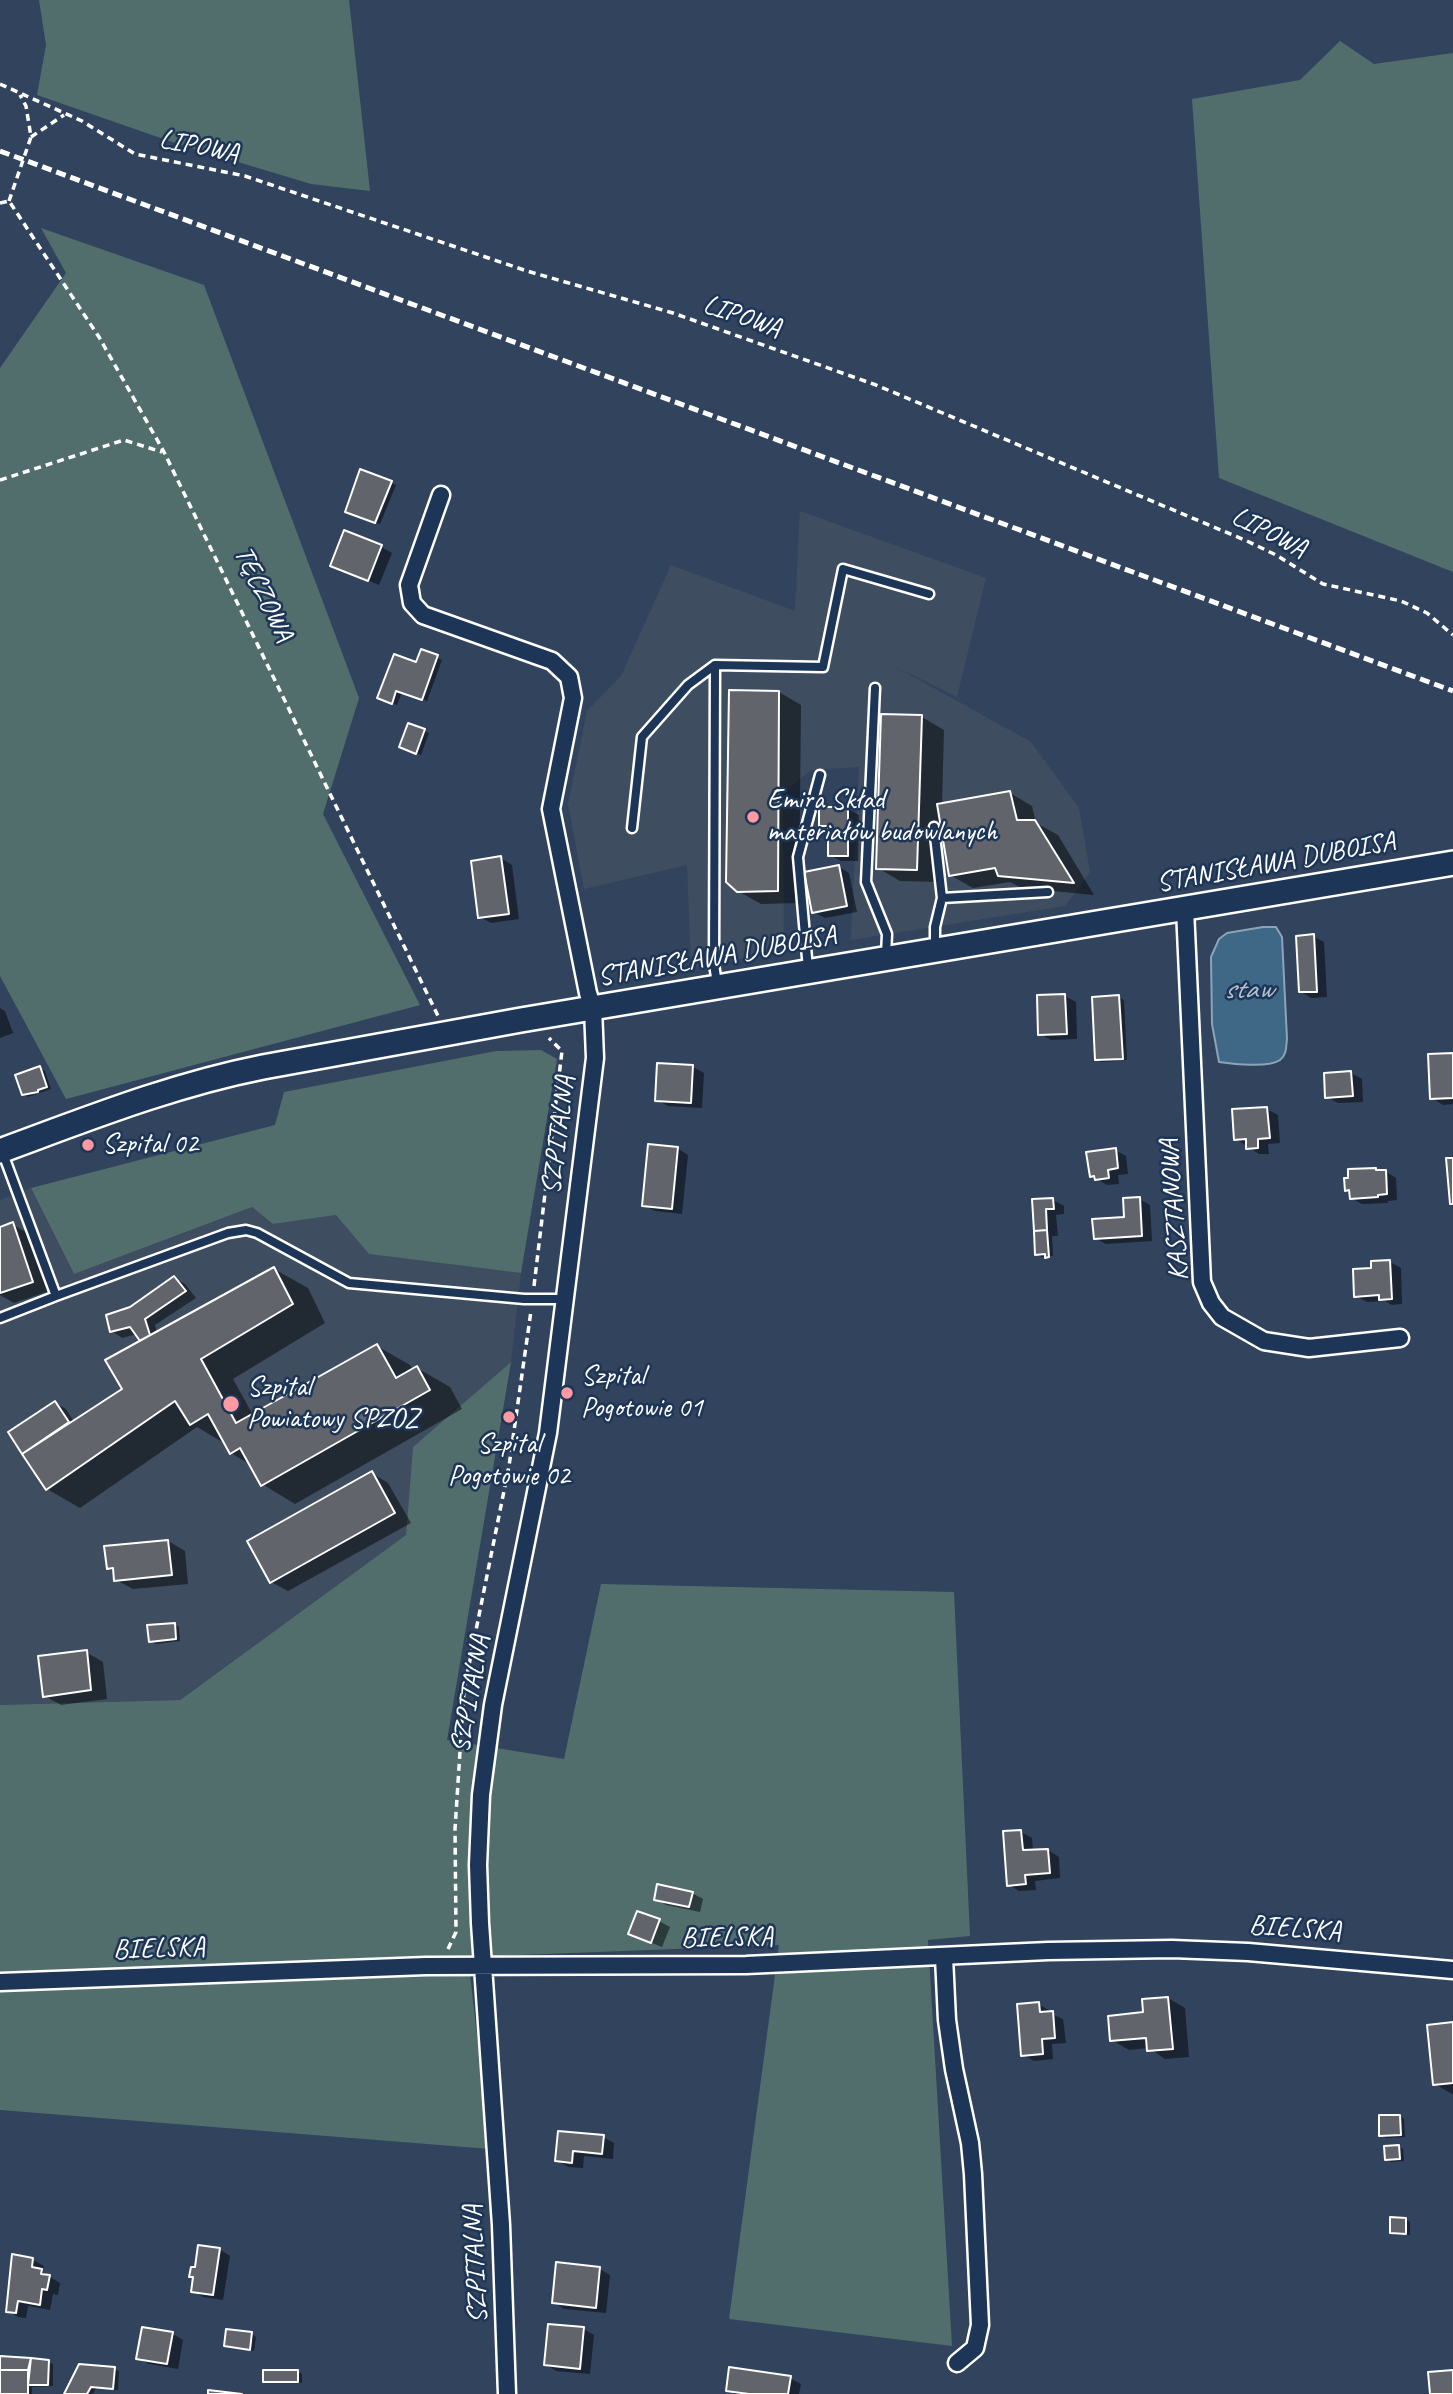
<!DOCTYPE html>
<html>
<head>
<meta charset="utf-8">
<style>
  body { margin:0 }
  canvas { display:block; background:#31435d }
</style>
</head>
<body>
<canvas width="1453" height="2394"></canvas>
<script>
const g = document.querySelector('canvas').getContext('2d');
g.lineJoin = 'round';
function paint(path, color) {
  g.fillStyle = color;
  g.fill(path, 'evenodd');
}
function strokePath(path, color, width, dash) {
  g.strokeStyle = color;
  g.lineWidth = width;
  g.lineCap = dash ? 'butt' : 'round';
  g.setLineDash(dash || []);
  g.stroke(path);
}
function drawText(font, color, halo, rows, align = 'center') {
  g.font = font + ' Caveat,sans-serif';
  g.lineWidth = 5;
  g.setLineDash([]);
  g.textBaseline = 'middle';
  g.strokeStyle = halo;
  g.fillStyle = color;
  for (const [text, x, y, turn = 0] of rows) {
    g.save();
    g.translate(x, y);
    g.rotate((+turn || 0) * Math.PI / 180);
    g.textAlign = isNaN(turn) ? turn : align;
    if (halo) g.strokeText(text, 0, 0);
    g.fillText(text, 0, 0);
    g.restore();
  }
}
paint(new Path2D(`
  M800,511L986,578L957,697L894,666L1031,742L1079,808L1090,872L1065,906L851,940L859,767L811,770L783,793L784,951L691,968L687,865L584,889L568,804L587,711L621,676L671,565L795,611Z
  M31,1188L74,1274L252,1207L273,1224L336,1215L369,1254L521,1273L511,1362L413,1447L406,1535L179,1700L0,1705V1200Z`), '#3f4d61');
paint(new Path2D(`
  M39,0H349L370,191L311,184L175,143L37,95L46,45Z
  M1340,41L1374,64L1453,53V572L1219,478L1192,99L1300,80Z
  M41,228L204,285L359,698L323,814L420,1005L66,1099L0,976V368L66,273Z
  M541,1050L557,1059L521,1273L369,1254L336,1215L273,1224L252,1207L74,1274L31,1188L275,1125L284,1092L496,1051Z
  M511,1362L447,1740L564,1759L601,1584L954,1592L970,1936L928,1940L952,2346L729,2319L779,1945L468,1957L490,2149L0,2110V1705L180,1700L406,1535L413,1447Z`), '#516e6d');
const water = new Path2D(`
  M1263,927H1276L1282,937L1287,1039C1286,1046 1287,1055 1280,1060C1269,1068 1233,1064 1219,1062L1212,1024L1211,957L1219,939L1227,933Z`);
paint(water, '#3f6887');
strokePath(water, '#8ca4b7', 2);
paint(new Path2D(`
  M361,471L396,485L380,524L352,514Z
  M381,547L392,553L379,585L333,565Z
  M422,651L442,660L427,701L402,692L397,705L384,700L417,664Z
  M779,692L801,705L799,903L761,904L738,891Z
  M922,717L944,730L942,805L1010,793L1032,806L1036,823L1058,835L1094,895L1022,888L1010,882L973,888L950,875L943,829H941L939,882L900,881L878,868Z
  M424,731L429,733L421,755L405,749Z
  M848,809L859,815L858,861H841L830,855V830L821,825Z
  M501,858L512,865L519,919L491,923L480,917Z
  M839,867L849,873L857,912L825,918L814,912Z
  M1313,936L1324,942L1327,997L1311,998L1300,991Z
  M1065,996L1076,1002L1077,1039L1051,1040L1040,1034Z
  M1119,997L1124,1000L1127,1060L1101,1062L1096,1059Z
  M0,1008L5,1011L13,1033L0,1038Z
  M1453,1055V1104L1443,1105L1432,1098Z
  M693,1067L704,1073L702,1108L668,1106L657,1100Z
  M40,1068L45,1071L51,1089L28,1097L23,1094Z
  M1351,1073L1362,1079L1363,1102L1338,1103L1327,1097Z
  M1267,1109L1278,1115L1280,1143L1268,1144L1269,1154H1259L1236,1139Z
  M677,1148L688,1155L682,1214L655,1211L644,1205Z
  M1115,1150L1126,1156L1128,1174L1118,1175L1119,1184L1107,1185L1091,1176Z
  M1376,1169L1385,1171L1396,1178L1397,1200L1388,1201V1203L1362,1204L1351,1198V1192L1347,1190Z
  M1139,1199L1150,1205L1152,1241L1106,1244L1095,1238L1126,1219Z
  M1053,1200L1064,1206V1214L1056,1215L1058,1236H1052L1053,1256L1042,1257L1037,1254L1034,1201Z
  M12,1224L29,1234L49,1291L14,1303L0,1295V1228Z
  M1390,1262L1401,1268L1402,1304L1392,1305L1385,1301L1367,1302L1356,1296L1373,1270Z
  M274,1269L308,1288L325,1323L233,1379L253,1415L377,1346L410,1365L413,1370L417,1368L450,1387L462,1409L295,1504L262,1484L251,1465L231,1453L224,1443L197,1427L80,1508L47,1489L10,1433L55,1403L66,1409L74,1422L124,1389L143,1341L137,1334L122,1338L112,1331L131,1309L174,1278L185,1284L196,1298L155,1325L157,1333Z
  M372,1473L388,1483L411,1523L288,1591L271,1582Z
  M168,1541L185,1551L188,1584L133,1589L116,1580L115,1572L108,1568Z
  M174,1624L179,1627L180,1641L156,1644L151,1641Z
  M86,1652L103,1662L107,1699L61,1705L45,1696Z
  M1021,1832L1032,1838L1033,1851L1048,1850L1059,1857L1060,1878L1035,1881L1036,1890L1019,1891L1009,1885Z
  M692,1893L703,1899L700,1912L666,1905L656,1899Z
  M659,1921L670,1927L662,1947L630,1934Z
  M1168,1998L1185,2008L1189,2057L1165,2059L1149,2048L1129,2050L1112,2040Z
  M1038,2004L1049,2010V2013L1063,2019L1066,2043L1052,2044L1053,2059L1034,2061L1023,2055Z
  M1453,2024V2094H1452L1435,2084Z
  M1400,2116L1404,2119L1405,2137L1386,2138L1381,2135Z
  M560,2133L603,2137L614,2143L613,2159L584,2156L583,2168L568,2167L557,2160Z
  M1398,2146L1403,2149L1404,2161L1391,2162L1386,2159Z
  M1406,2219L1410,2222V2235H1396L1391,2232Z
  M219,2249L230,2256L223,2300L203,2297L193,2291L196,2269Z
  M14,2256L33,2260L44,2266L42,2272L60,2283L58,2295L53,2294L50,2310L28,2306L26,2318L18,2317L8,2311Z
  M600,2269L610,2275L606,2313L564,2309L554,2302Z
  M584,2329L594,2335L590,2374L556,2371L545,2364Z
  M173,2334L183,2340L178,2369L149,2364L138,2358Z
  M252,2334L256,2337L254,2351L230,2348L226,2345Z
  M0,2358L48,2362L53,2364V2386L32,2387V2394H0Z
  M114,2369L119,2371L118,2390L96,2388L93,2394H66Z
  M298,2372L302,2374V2383H269L265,2381Z
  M790,2378L801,2384L799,2394H735L728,2390Z`), '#0007');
const building = new Path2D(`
  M360,469L392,481L375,523L345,512Z
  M344,530L382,545L368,581L330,566Z
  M421,649L438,655L422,700L396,691L392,704L377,698L394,654L416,662Z
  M729,690L779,691L778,891L737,892L726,882Z
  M881,714L922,715L917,870L876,869Z
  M408,723L425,729L416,754L399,747Z
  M1010,791L1017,820H1035L1074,883L998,876L995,868L949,876L937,804Z
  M819,807H848V856H828V826H819Z
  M501,856L509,914L478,918L471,861Z
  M839,865L847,906L812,913L804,872Z
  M1314,934L1317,992H1299L1296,936Z
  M1065,994L1067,1034L1038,1035L1037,995Z
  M1119,995L1123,1059L1095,1060L1092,997Z
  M1453,1053V1098L1430,1099L1428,1054Z
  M657,1063L693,1065L691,1103L655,1101Z
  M40,1066L47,1087L38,1090V1092L22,1095L15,1075Z
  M1351,1071L1353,1096L1325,1098L1324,1073Z
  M1267,1107L1270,1138L1258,1139V1148L1246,1149V1139L1234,1140L1232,1109Z
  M648,1144L678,1147L672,1209L642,1206Z
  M1116,1148L1118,1168L1108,1170L1109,1178L1095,1180L1094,1176L1090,1177L1086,1152Z
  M1446,1158H1453V1204H1450Z
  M1376,1168V1170H1386L1387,1194L1378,1195V1197L1350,1199L1349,1190L1345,1191L1344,1178H1348V1169Z
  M1140,1197L1142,1236L1094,1239L1092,1219L1124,1217L1123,1198Z
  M1053,1198L1054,1209H1046L1047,1230L1034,1231L1032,1199Z
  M13,1222L33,1282L0,1293V1227Z
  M1047,1230L1049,1257L1045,1258V1254L1035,1255L1034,1231Z
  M1390,1260L1392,1299L1379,1300V1295L1354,1297L1353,1269L1371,1268V1261Z
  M274,1267L293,1304L201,1359L236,1423L377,1344L396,1378L417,1366L430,1390L261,1486L240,1448L230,1454L208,1414L190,1425L175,1401L46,1490L22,1454L122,1389L105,1360Z
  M174,1276L186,1291L145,1319L150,1335L140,1341L130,1327L110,1332L106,1315L130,1307Z
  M55,1401L69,1422L22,1454L8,1432Z
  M372,1471L395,1513L270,1583L247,1541Z
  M168,1540L172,1575L114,1581L113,1568L107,1569L104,1546Z
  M175,1623L176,1639L149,1642L147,1625Z
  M87,1650L91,1690L43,1697L38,1656Z
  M1021,1830L1023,1850L1048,1849L1050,1873L1025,1875L1026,1884L1007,1886L1003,1831Z
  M657,1884L693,1892L689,1907L654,1900Z
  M637,1911L660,1919L651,1943L628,1934Z
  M1168,1997L1173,2049L1147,2051L1146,2038L1110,2041L1108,2016L1143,2012L1142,1999Z
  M1039,2002L1040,2012L1053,2011L1055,2038L1042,2039L1043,2054L1021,2056L1017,2004Z
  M1453,2022V2083L1433,2085L1427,2025Z
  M1379,2115H1400L1401,2135L1379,2136Z
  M558,2131L604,2135L602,2154L573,2151L572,2163L555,2161Z
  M1399,2145L1400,2159L1385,2160L1384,2146Z
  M1390,2217L1406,2218V2234L1390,2233Z
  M198,2245L220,2248L213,2295L191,2292L193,2277H189L191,2267H195Z
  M12,2254L33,2258L32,2267L42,2269L41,2274L50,2275L47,2290L42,2289L40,2305L18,2301L16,2313L6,2312Z
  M556,2262L600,2267L596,2308L552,2303Z
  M548,2324L584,2327L580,2369L544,2365Z
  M142,2327L173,2332L167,2364L136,2359Z
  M226,2329L252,2332L250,2350L224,2346Z
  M0,2356L31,2358L28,2370H0Z
  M31,2358L49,2360L48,2385H28Z
  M79,2364L115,2367L113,2389L91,2387L87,2394H64Z
  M729,2367L791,2376L788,2394H749L726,2391Z
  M0,2370H28V2394H0Z
  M263,2370H298V2382H263Z
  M1453,2370V2394H1430L1428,2372Z
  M208,2390L242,2394H208Z`);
paint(building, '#61646b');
strokePath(building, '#fff', 2);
const lane = new Path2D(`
  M715,665L714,964L717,984
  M875,688L866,882L887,934L886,956
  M934,827L942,898L935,927V948
  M632,828L642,737L688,685L715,665L823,667L843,569L929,594
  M942,898L1048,892
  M808,969L798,857L820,775
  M2,1151L56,1296L228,1233L246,1230L257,1233L349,1283L524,1299H566
  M0,1318L56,1296`);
const street = new Path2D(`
  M441,495L409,585L412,603L423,615L552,661L569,677L573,698L551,809L588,993L593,1008L595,1058L548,1433L493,1705L481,1795L478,1865L480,1923L501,2225L507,2394
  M1185,909L1202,1282L1211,1303L1222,1317L1264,1341L1309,1348L1400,1338
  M944,1957L947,2020L954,2069L970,2143L973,2174L980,2325L975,2348L957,2363
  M0,1982L426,1966L746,1965L1048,1951L1172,1949L1248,1952L1453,1970`);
const secondary = new Path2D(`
  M0,1151C87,1119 172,1085 263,1067L521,1020L1453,863`);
strokePath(lane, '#fff', 13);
strokePath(street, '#fff', 21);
strokePath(secondary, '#fff', 28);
strokePath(new Path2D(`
  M0,84L82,121L135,154L245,176L527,271L673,313L876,385L1247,541L1276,555L1323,584L1401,601L1427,613L1453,635
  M31,137L64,115
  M9,201L31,137L26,106L20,95
  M0,203L9,201L99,337L164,452L438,1016
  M0,480L124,440L162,452
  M557,1097L573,1085
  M534,1286L562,1051L549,1038
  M448,1949L456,1932L455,1829L464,1690L509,1466L531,1311`), '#fff', 3.5, [7, 5]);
strokePath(lane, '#1d3557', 8);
strokePath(street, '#1d3557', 16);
strokePath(secondary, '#1d3557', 23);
strokePath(new Path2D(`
  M0,151L1453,691`), '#fff', 5, [10, 5]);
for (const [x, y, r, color] of [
  [753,817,7,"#ff9aa2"],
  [88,1145,7,"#ff9aa2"],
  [567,1393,7,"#ff9aa2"],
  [231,1404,9,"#ff9aa2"],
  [509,1417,7,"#ff9aa2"]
]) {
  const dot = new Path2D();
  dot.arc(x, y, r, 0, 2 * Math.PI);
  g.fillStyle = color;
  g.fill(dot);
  strokePath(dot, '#1d3557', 2.5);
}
drawText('28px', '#fff', '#1d3557', [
  ["LIPOWA",199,147,11],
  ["LIPOWA",742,317,19],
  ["LIPOWA",1269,533,27],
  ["TĘCZOWA",263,594,64],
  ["STANISŁAWA DUBOISA",1276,863,-10],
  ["STANISŁAWA DUBOISA",717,957,-10],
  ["SZPITALNA",559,1135,-83],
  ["KASZTANOWA",1175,1210,-94],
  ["SZPITALNA",471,1694,-80],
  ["BIELSKA",1295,1929,4],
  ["BIELSKA",727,1938,-1],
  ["BIELSKA",159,1949,-2],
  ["SZPITALNA",476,2264,-93]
]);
drawText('28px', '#fff', '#1d3557', [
  ["Emira Skład",767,801],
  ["materiałów budowlanych",767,833],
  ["Szpital 02",102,1145],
  ["Szpital",581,1377],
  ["Pogotowie 01",581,1409],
  ["Szpital",247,1388],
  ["Powiatowy SPZOZ",247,1420],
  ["Szpital",509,1445,"center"],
  ["Pogotowie 02",509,1477,"center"]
], 'left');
drawText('italic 30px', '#b2c3cf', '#1d3557', [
  ["staw",1248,990]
]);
</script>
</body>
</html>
